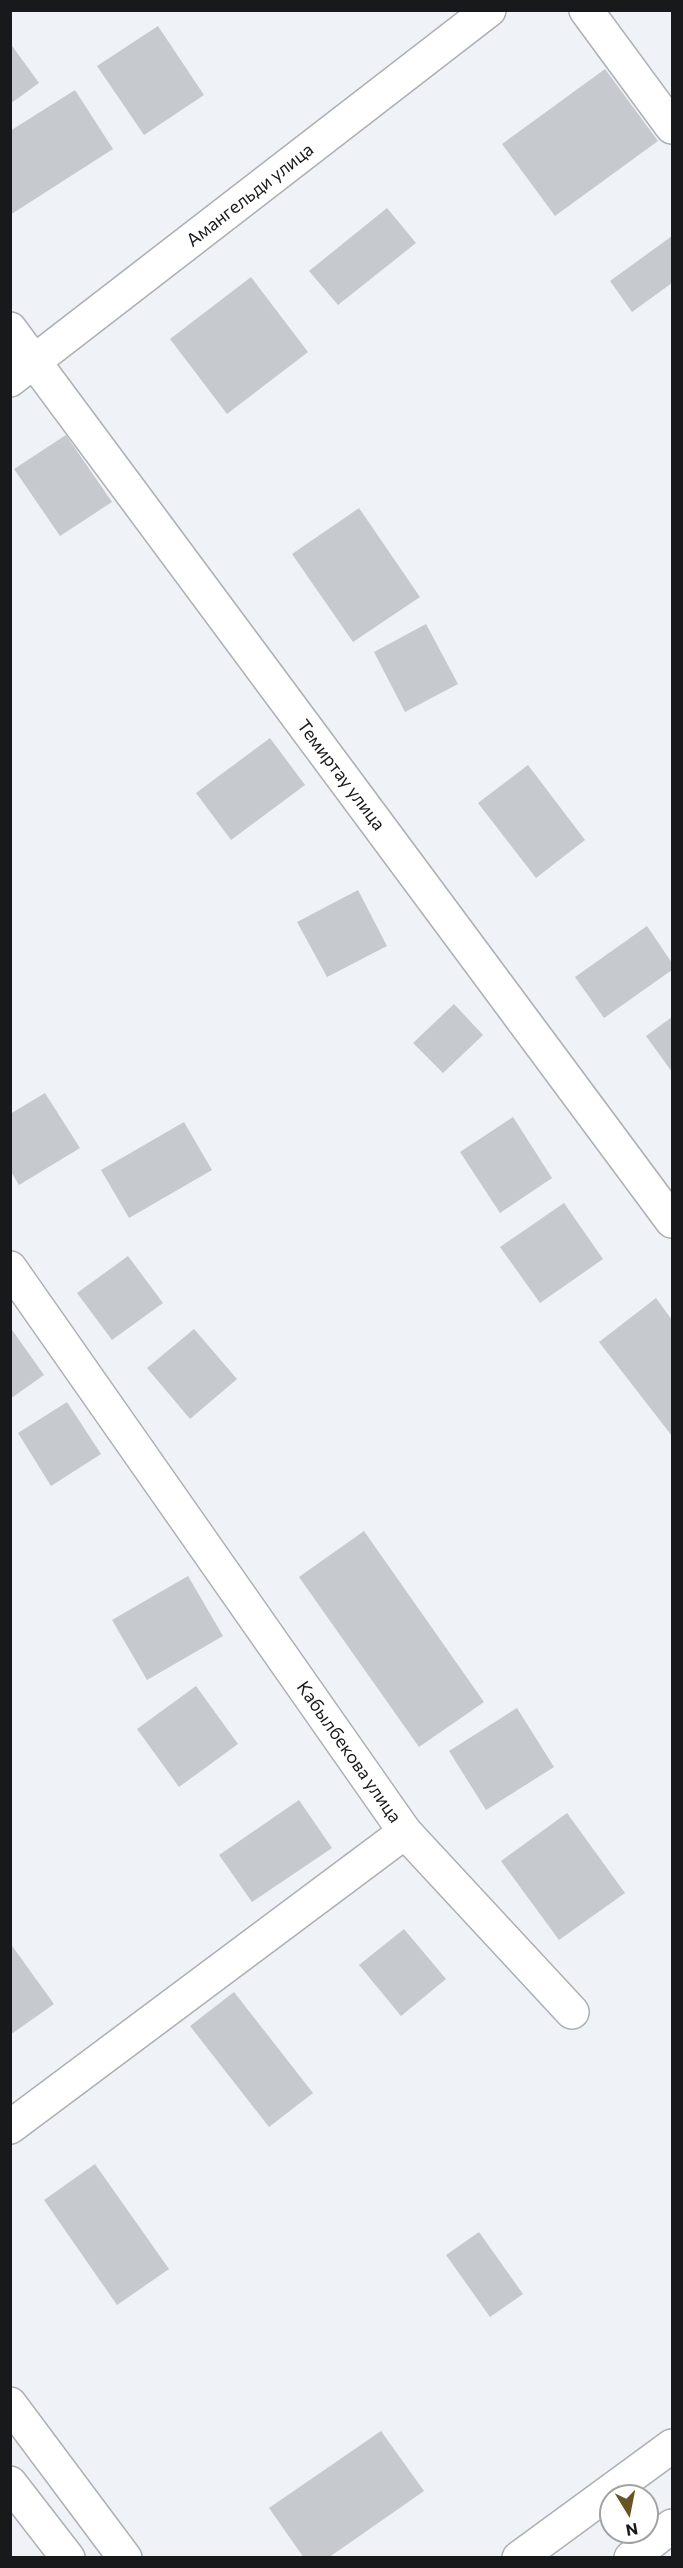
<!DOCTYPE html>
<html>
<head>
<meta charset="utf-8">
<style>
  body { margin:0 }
  #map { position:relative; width:683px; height:2568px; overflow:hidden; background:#eff3f7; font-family:Commissioner,sans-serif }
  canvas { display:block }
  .frame { position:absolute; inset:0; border:12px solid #18191b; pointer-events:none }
  .north { position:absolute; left:599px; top:2484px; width:60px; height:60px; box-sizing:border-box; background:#fff; border:2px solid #a3a3a4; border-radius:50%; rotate:170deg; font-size:16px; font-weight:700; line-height:24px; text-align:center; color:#18191b }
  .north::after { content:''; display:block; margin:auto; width:21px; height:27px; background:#6a5423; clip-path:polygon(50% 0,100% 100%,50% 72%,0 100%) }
</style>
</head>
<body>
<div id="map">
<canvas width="683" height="2568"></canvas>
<div class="frame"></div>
<div class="north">N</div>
</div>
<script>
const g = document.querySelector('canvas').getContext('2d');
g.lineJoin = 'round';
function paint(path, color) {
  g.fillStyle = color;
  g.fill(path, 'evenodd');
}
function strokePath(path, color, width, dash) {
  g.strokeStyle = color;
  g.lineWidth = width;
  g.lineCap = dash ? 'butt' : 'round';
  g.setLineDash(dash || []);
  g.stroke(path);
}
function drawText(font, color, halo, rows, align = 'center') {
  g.font = font + ' Commissioner,sans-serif';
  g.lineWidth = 4.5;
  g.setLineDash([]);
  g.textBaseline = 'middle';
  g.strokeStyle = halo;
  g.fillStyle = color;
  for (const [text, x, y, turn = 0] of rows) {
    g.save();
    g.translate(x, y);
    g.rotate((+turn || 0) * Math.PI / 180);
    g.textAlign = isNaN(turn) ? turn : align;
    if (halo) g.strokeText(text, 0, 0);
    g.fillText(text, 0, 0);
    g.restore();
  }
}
paint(new Path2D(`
  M158,26L204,95L144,135L97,66Z
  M10,43L39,83L10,104Z
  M605,69L658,141L555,216L502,144Z
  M75,90L113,149L10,215V131Z
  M387,208L416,243L338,305L309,271Z
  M672,236V283L632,312L610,281Z
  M251,277L308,352L227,414L170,339Z
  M66,435L112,502L60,536L14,469Z
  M359,508L420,597L353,642L292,554Z
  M426,624L458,684L405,712L374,652Z
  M270,738L305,785L231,840L196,793Z
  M528,765L585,840L536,878L478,803Z
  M358,890L387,946L327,977L297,922Z
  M647,926L672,963V970L604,1018L575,977Z
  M454,1004L483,1035L443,1073L413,1043Z
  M672,1017V1072L646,1036Z
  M45,1093L80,1148L19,1185L10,1170V1114Z
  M513,1117L552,1178L500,1213L460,1152Z
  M184,1122L212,1170L129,1218L101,1170Z
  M564,1203L603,1259L540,1303L500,1247Z
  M128,1256L163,1303L112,1340L77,1293Z
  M656,1298L672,1320V1436L599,1342Z
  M10,1327L44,1375L10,1399Z
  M194,1329L237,1379L190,1419L147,1368Z
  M67,1402L101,1454L51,1486L18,1433Z
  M364,1531L484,1702L419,1747L299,1577Z
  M188,1576L223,1636L147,1680L112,1620Z
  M196,1686L238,1744L179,1787L137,1729Z
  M517,1708L554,1767L486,1810L449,1751Z
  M299,1800L332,1848L252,1902L219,1855Z
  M567,1813L625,1893L559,1940L501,1861Z
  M404,1929L446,1979L401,2016L359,1965Z
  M10,1943L54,2004L10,2035Z
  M234,1992L313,2093L269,2127L190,2026Z
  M95,2164L169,2269L117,2305L44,2200Z
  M479,2232L523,2294L490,2317L446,2255Z
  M381,2431L424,2491L328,2558H304L269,2508Z`), '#c6c9ce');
const minor = new Path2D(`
  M586,10L672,127
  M10,329L672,1221
  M10,380L489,10
  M10,1268L405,1832L10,2127
  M405,1832L572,2012`);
const major = new Path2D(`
  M10,2404L125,2558
  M10,2483L68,2558
  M519,2558L672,2446
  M631,2558L672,2526`);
strokePath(minor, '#acb0b4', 36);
strokePath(major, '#acb0b4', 36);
strokePath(minor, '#fff', 33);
strokePath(major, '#fff', 33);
drawText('18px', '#18191b', '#fff', [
  ["Амангельди улица",250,195,-38],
  ["Темиртау улица",341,775,53],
  ["Кабылбекова улица",349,1752,55]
]);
</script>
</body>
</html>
